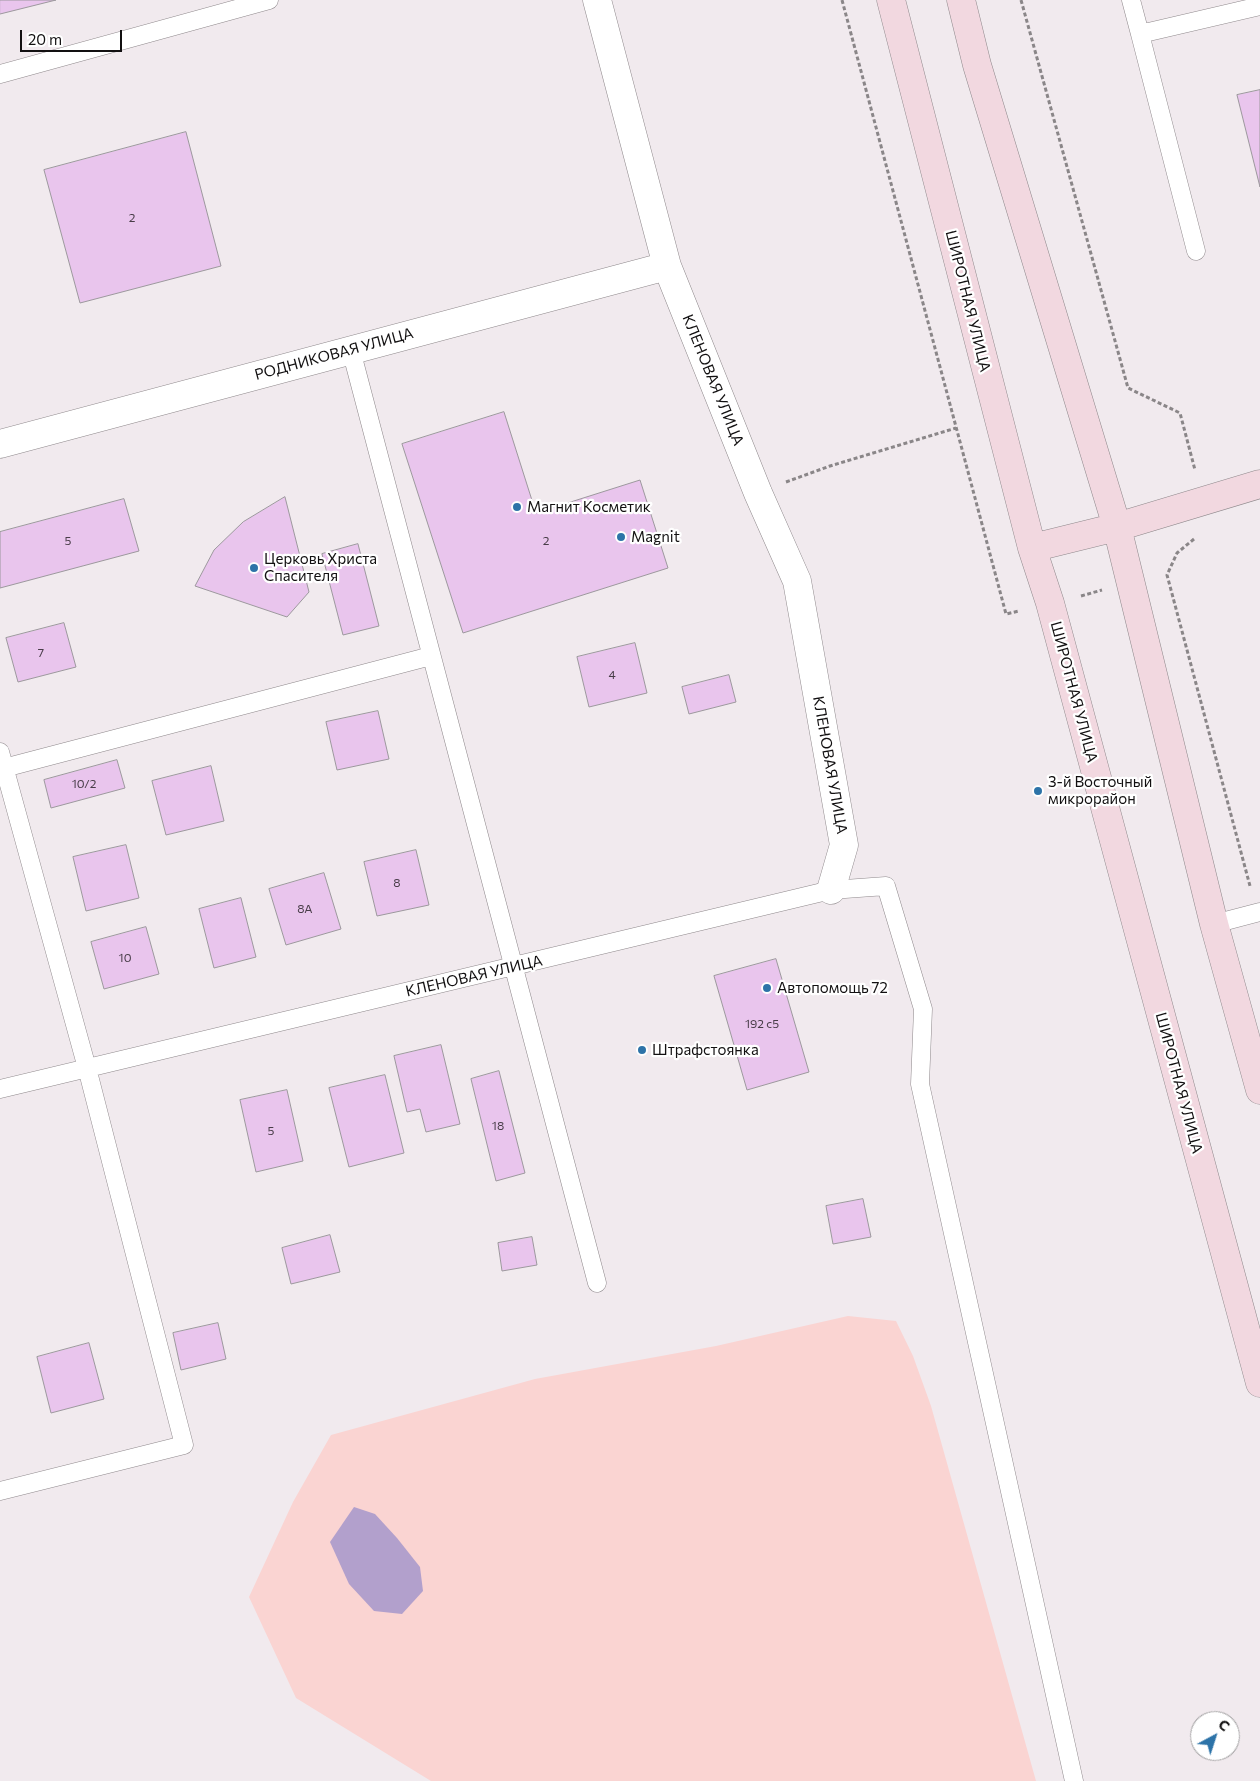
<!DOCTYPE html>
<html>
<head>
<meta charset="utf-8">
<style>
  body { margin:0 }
  #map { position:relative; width:1260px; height:1781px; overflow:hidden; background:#f1eaee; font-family:Commissioner,sans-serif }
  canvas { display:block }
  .north { position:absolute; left:1190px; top:1711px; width:50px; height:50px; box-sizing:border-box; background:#fff; border:1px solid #a09fa0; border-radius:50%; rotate:40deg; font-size:14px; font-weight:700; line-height:20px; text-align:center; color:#121011 }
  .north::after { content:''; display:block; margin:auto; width:18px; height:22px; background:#2d73a8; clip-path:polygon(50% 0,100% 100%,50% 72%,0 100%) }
  .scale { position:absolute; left:20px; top:30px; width:102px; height:22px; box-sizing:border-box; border:2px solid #121011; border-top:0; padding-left:6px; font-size:15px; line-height:18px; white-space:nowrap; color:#121011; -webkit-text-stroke:4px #fff; paint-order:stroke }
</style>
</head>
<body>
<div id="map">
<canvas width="1260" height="1781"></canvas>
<div class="north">С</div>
<div class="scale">20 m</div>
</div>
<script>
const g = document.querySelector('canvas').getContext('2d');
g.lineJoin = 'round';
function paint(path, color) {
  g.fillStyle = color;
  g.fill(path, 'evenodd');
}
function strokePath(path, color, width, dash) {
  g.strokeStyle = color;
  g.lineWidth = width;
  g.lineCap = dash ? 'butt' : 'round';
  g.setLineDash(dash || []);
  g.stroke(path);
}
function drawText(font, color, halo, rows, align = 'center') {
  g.font = font + ' Commissioner,sans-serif';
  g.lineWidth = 4.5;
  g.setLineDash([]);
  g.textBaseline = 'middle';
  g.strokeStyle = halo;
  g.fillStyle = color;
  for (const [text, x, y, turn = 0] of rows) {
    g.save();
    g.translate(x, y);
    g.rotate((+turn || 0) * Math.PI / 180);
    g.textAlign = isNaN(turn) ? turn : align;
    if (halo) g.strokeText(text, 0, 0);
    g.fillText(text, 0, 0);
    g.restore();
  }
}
paint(new Path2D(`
  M848,1316L896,1321L913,1356L931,1406L1036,1781H431L296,1698L249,1597L293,1502L331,1435L535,1379L716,1346Z`), '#fad4d2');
paint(new Path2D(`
  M354,1507L375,1514L397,1538L420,1567L423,1591L402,1614L374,1611L349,1584L330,1542Z`), '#b2a0cc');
const building = new Path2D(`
  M0,0H56L0,14Z
  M1260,90V187L1237,95Z
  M186,132L221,266L80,303L44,170Z
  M504,412L536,513L640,480L668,568L463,633L402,444Z
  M285,497L309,592L287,617L195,586L214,550L243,522Z
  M124,499L139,551L0,588V532Z
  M358,544L379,626L343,635L322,554Z
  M64,623L76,667L18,682L6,638Z
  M635,643L647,693L589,707L577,657Z
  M729,675L736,702L689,714L682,687Z
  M378,711L389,759L337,770L326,722Z
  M117,760L125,788L51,808L44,780Z
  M211,766L224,821L166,835L152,781Z
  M126,845L139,898L86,911L73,857Z
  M416,850L429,905L377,916L364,862Z
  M324,873L341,929L286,945L269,889Z
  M241,898L256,957L214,968L199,909Z
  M146,927L159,974L104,989L91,942Z
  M776,959L809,1072L747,1090L714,976Z
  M441,1045L460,1124L426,1132L420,1109L407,1112L394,1056Z
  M499,1071L525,1173L496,1181L471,1079Z
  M385,1075L404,1153L349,1167L329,1088Z
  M287,1090L303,1161L256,1172L240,1100Z
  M863,1199L871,1237L833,1244L826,1206Z
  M330,1235L340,1272L291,1284L282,1248Z
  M532,1237L537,1265L502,1271L498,1243Z
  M218,1323L226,1359L181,1370L173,1333Z
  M89,1343L104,1399L51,1413L37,1357Z`);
paint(building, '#e9c5ed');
strokePath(building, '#9c989d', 1);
const lane = new Path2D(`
  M1131,0L1140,34
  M0,74L269,0
  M1196,251L1140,34L1260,6
  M351,350L597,1283
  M0,752L87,1068L184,1445L0,1491
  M4,768L431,656
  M1214,924L1260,912
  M0,1089L831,890L886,886L923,1009L920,1084L1074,1781`);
const street = new Path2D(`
  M597,0L667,266L758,493L797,581L844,845L831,890
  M0,444L667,266`);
const secondary = new Path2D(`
  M891,0L1032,548L1050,603L1260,1383
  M961,0L977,65L1117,527L1214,924L1260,1090
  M1032,548L1117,527L1260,484`);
strokePath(lane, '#8f898c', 19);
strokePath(street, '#8f898c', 29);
strokePath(secondary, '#8f898c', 29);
strokePath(new Path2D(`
  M842,0L1006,614L1019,611
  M1021,0L1128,388L1180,413L1195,470
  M786,482L830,466L956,428
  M1194,539L1177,553L1167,575L1250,886
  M1081,596L1102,590`), '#8a8688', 3, [4, 2.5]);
strokePath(lane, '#fff', 18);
strokePath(street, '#fff', 28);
strokePath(secondary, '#f2d8e0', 28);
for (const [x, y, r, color] of [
  [517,507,5,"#2d73a8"],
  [621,537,5,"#2d73a8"],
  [254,568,5,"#2d73a8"],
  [1038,791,5,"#2d73a8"],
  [767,988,5,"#2d73a8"],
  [642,1050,5,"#2d73a8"]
]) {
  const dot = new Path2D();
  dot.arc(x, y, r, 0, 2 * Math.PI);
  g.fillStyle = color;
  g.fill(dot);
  strokePath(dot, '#fff', 2);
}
drawText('12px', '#483d48', null, [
  ["2",132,218],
  ["5",68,541],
  ["2",546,541],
  ["7",41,653],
  ["4",612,675],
  ["10/2",84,784],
  ["8",397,883],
  ["8А",305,909],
  ["10",125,958],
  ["192 с5",762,1024],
  ["18",498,1126],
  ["5",271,1131]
]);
drawText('15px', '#121011', '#fff', [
  ["ШИРОТНАЯ УЛИЦА",968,301,76],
  ["РОДНИКОВАЯ УЛИЦА",334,354,-15],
  ["КЛЕНОВАЯ УЛИЦА",713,380,68],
  ["ШИРОТНАЯ УЛИЦА",1074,692,75],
  ["КЛЕНОВАЯ УЛИЦА",830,765,80],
  ["КЛЕНОВАЯ УЛИЦА",474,976,-13],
  ["ШИРОТНАЯ УЛИЦА",1179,1083,75]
]);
drawText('15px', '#121011', '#fff', [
  ["Магнит Косметик",527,507],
  ["Magnit",631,537],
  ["Церковь Христа",264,559],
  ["Спасителя",264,576],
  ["3-й Восточный",1048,782],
  ["микрорайон",1048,799],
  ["Автопомощь 72",777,988],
  ["Штрафстоянка",652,1050]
], 'left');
</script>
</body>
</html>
